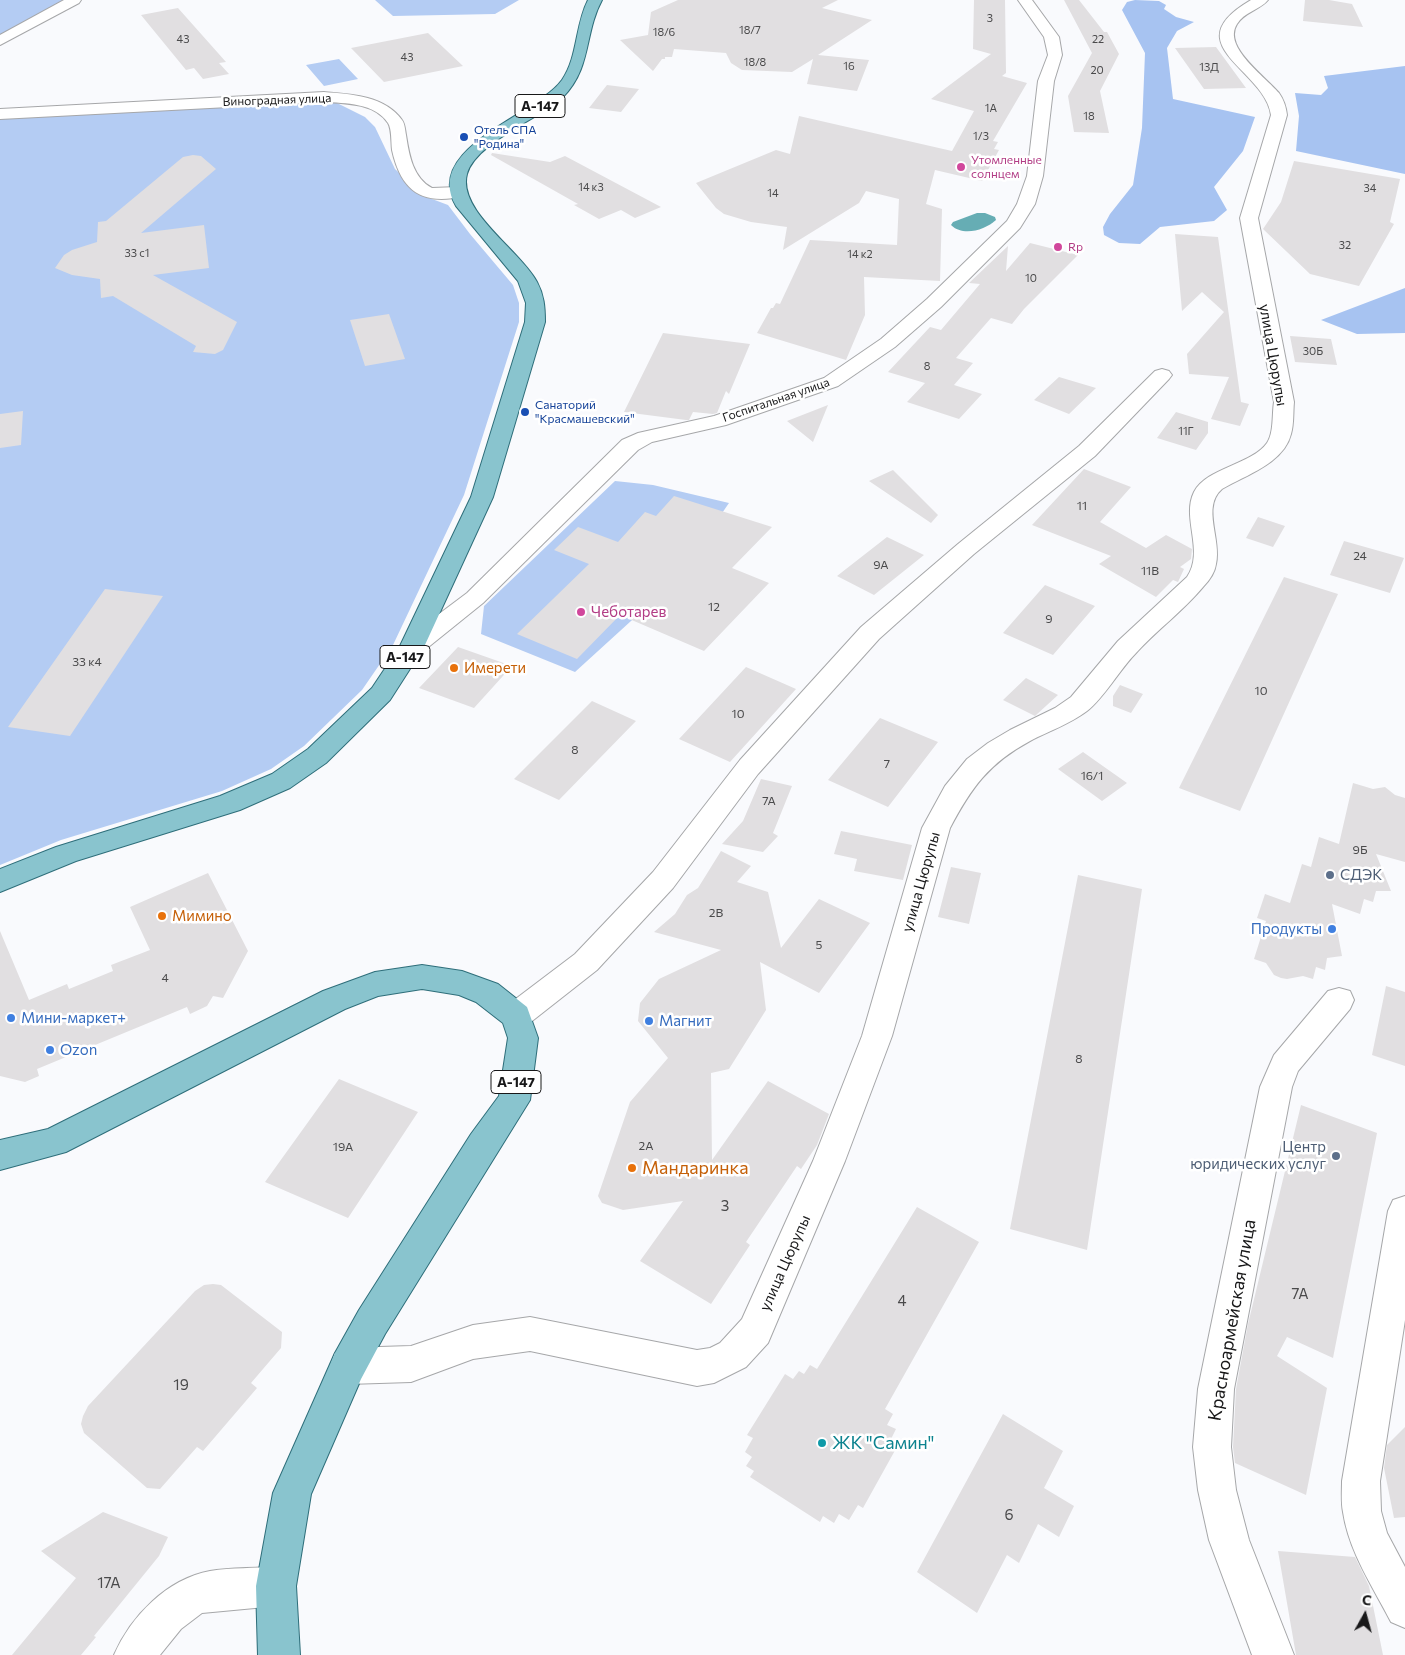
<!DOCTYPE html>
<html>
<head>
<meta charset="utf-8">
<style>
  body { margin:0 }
  #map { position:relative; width:1405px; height:1655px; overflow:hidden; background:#f9fafd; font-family:Commissioner,sans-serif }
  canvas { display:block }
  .north { position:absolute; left:1340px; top:1590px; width:50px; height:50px; -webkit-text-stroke:4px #fff; paint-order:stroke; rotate:7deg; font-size:14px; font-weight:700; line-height:20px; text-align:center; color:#181819 }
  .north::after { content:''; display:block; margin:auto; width:18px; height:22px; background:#181819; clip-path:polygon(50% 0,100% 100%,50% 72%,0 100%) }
</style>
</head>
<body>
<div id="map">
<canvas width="1405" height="1655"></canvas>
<div class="north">С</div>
</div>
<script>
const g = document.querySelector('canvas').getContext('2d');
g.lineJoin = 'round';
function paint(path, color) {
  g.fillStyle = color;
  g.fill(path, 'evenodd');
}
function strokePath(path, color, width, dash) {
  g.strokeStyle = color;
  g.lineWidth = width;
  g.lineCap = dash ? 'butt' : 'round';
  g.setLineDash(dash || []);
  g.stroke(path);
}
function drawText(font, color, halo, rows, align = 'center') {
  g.font = font + ' Commissioner,sans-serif';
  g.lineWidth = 5;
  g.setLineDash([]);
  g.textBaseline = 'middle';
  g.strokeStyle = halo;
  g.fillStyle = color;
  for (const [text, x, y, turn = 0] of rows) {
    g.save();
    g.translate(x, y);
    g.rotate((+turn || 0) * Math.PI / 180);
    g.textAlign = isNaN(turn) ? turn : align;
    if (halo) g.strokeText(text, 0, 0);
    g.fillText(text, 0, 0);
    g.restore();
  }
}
paint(new Path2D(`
  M0,0H81L0,43Z
  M375,0H519L495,14L393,16Z
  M339,59L358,79L324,86L306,65Z
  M283,100L335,102L365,117L375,127L395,169L424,196L448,205L470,234L513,285L519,303V322L464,495L393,645L362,690L304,746L271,769L222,791L61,840L0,865V115Z
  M615,481L653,485L729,503L698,548L687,570L575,672L481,634L484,606Z`), '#b4ccf3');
paint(new Path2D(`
  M1135,0L1159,1L1166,5L1164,9L1176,17L1194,22L1177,31L1167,48L1173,99L1255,117L1243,151L1214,187L1227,210L1214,221L1160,227L1140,244L1119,243L1104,235L1103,227L1110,214L1133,185L1142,128L1145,53L1122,10L1127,2Z
  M1405,66V174L1296,151L1299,116L1295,93L1321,95L1328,88L1324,76Z
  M1405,288V333L1357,334L1321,320Z`), '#a7c3f1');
paint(new Path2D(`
  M977,213H985L995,217L996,220C985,230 963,237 951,225L953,222Z`), '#66adb4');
paint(new Path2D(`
  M678,0H838L822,8L872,20L818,55L869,60L857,91L807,84L813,59L792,72L742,70L731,63L726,53L674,49L672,57H665V59H662L653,71L620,40L648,35L651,12Z
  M974,0H1005L1006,73L1002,76L1027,83L993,141L998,142L994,149L999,150L982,181L935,170L926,204L942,209L940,281L864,277L865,315L846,360L757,333L771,308H773L776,303L780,304L810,240L897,245L899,199L866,191L859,203L783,250L787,227L751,222L724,214L716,208L696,183L776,150L790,154L799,116L952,151L974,111L931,99L991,54L973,49Z
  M1064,0H1079L1104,32H1107L1119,54L1100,91L1109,133L1074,132L1068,96L1092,53Z
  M1305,0H1329L1352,4L1363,27L1303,21Z
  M178,8L226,62L219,63L229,74L203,79L194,68L186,70L141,15Z
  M428,33L463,66L384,82L351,48Z
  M1216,47L1246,88L1204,89L1175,48Z
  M607,85L639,89L621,112L589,108Z
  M492,153L550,162L565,156L661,207L635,218L621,210L599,219L574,205L578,204L491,155Z
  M193,155L201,156L216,169L141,233L204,225L209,268L153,275L237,322L223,350L215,354L193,352L196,346L113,296L101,298L100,279L72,275L55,268L64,255L72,250L97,242L98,222L106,221L183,157Z
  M1294,161L1400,179L1390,222L1394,224L1359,286L1310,274L1263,229L1281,202Z
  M1175,234L1218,237L1241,402L1249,404L1240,426L1211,419L1229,377L1189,374L1187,354L1224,312L1202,292L1182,311Z
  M1030,243L1078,255L1024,309L1012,324L991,318L956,358L973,363L954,385L982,394L959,419L907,402L925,383L888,372L930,327L941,330L980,284L969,283L1008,246L1006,271Z
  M389,314L405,359L365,366L350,320Z
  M663,333L750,344L729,394L726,391L717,413L713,414L693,412L689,420H686L624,412Z
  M1290,336L1331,339L1337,365L1295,362Z
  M1059,377L1096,388L1069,414L1034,400Z
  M828,405L813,442L787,421Z
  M23,411L21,445L0,448V414Z
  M1176,412L1208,422V433L1196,450L1157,438Z
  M1084,469L1131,487L1100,522L1146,548L1166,535L1192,549L1191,559L1180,567L1184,569L1178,582L1173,580L1156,597L1099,564L1111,556L1032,525Z
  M893,470L938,515L931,523L869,481Z
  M674,496L772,527L732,568L769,583L704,651L620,615L577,659L517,634L589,564L554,550L578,527L618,542L645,512L656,516Z
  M1258,517L1285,526L1273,547L1246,538Z
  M887,537L924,555L874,595L837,576Z
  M1344,541L1404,558L1390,593L1330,575Z
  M1284,577L1338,594L1240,811L1179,788Z
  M1045,585L1095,606L1053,655L1003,633Z
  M105,589L163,596L70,736L8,727Z
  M458,647L512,666L474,708L419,688Z
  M746,667L796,689L730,762L679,739Z
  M1026,678L1058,695L1035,716L1003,700Z
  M1120,685L1143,694L1131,713L1113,706V696Z
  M592,701L636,721L559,800L514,779Z
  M880,718L938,742L888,807L828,780Z
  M1083,752L1127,783L1102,801L1058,769Z
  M761,779L792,786L773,833L778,836L763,852L722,844L743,821Z
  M1353,783L1373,789L1385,787L1395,795L1405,798V862L1376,854L1391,891H1376L1373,902L1364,899L1360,914L1332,904L1342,956L1327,958L1325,970L1316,967L1313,979L1303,976L1287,979L1281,978L1274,975L1266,963L1254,959L1266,921L1257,918L1265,894L1290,903L1302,864L1311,867L1319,837L1339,844Z
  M841,831L912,845L903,880L854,871L857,859L834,854Z
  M721,851L751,866L737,882L768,892L781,948L819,899L870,923L819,993L760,962L766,1010L729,1069L711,1073L712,1160L768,1081L829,1114L817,1145L801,1169L797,1166L746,1242L750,1245L711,1304L640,1261L683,1201L623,1210L602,1203L598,1196L630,1102L668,1058L638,1021L640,1003L659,979L721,950L654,932L675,914L687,895L698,888Z
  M951,867L981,873L969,924L938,917Z
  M208,873L248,951L223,998L213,996L207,1006L190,1014L187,1007L37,1069L39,1076L25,1082L0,1076V931L29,1000L67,984L69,989L113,971L111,965L150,950L130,907Z
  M1078,875L1142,889L1087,1250L1010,1229Z
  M1386,986L1405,992V1066L1372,1055Z
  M339,1079L418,1112L348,1218L265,1182Z
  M1301,1105L1377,1133L1333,1358L1287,1337L1277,1356L1327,1388L1306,1495L1235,1463L1233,1447L1236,1389L1248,1324Z
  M917,1207L979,1242L885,1409L893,1414L887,1425L896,1429L890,1441L898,1445L863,1508L858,1505L849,1520L839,1514L834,1523L823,1516L820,1522L750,1477L754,1471L746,1466L752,1457L745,1452L753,1438L747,1435L785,1374L793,1379L799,1371L804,1374L810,1365L817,1369Z
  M213,1284L221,1285L282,1332L281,1348L251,1383L257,1388L203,1451L197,1447L160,1489L147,1488L84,1433L81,1424L83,1416L88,1406L195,1291L204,1285Z
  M1003,1414L1063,1451L1044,1488L1074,1506L1059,1537L1038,1524L1019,1563L1007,1555L977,1613L917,1572Z
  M1405,1427V1517L1394,1518L1384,1468L1387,1445Z
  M103,1512L168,1537L159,1556L94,1636L96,1637L81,1655H12L76,1578L41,1551Z
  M1278,1551L1355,1557L1369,1586L1383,1655H1296Z`), '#e1dfe1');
const street = new Path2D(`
  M64,0H81L79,3L0,45V35Z
  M1018,0H1032L1059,37L1062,55L1054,81L1043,176L1035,204L1020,228L941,307L895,347L838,386L726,425L652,442L638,450L483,603L421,653L412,655L403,653L400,647L403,641L467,593L622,440L638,433L714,416L824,378L881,339L927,299L1007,221L1017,204L1027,176L1038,81L1048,55L1044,37Z
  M1251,0H1268C1260,10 1244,12 1237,24C1222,47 1266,77 1279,93C1284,100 1286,107 1287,115L1258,218L1294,402C1293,412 1294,424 1291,434C1284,463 1246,475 1222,489C1201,507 1222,540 1216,564C1215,572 1209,581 1203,587C1183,611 1157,630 1136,653C1120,669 1104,698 1087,711C1070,724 1049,731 1030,741C989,763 971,788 950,828L892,1036L845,1161L768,1343L746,1367L714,1383L697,1386L530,1351L473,1359L411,1382L348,1384L335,1379L330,1366L335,1353L348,1348L411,1346L473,1325L530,1317L697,1350L710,1348L720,1343L742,1319L813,1161L862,1036L922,828L945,786L967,759L988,743L1010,730L1055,708L1071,697L1118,641L1187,577C1205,551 1181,518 1194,492C1206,468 1251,465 1267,443C1274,433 1272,414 1274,402L1240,218L1271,115C1265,69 1173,45 1251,0Z
  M324,92C351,94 385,96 402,120C405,124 405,130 406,135C409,155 413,178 432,188L458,187L464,188L467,192L464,196C422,206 401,191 392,150C391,142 392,129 388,123C375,103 345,103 324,102L0,119V109Z
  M1162,369L1169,371L1172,375L1169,379L1095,456L974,554L879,639L758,774L673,888L597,970L527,1025L516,1029L505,1025L501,1016L505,1007L575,954L653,872L740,760L861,627L958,544L1079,446L1155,371Z
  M1339,988L1350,991L1354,1000L1350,1009L1298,1071L1292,1087L1234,1389L1231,1447L1236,1490L1249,1540L1294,1655H1252L1209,1540L1198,1490L1193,1447L1198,1389L1260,1087L1274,1055L1328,991Z
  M1405,1196V1320L1380,1481L1381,1511L1387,1533L1405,1567V1628L1391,1622C1373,1587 1349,1552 1343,1512C1341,1502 1342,1491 1342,1481L1388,1211L1393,1200Z
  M276,1566L290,1572L296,1586L290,1600L276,1606L202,1613L181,1629L160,1655H114C131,1616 167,1579 210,1571C232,1567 254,1569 276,1566Z`);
const primary = new Path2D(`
  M588,0H602C584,33 592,68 563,97C540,119 476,142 467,174C457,211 521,251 537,282C544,295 545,307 545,322L493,497L424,647L390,700L326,763L290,788L240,810L76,861L0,892V869L56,847L220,796L272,774L308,749L372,688L400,646L471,497L525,322L526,303L518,281L456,206C422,147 536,116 562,80C578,57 575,25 588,0Z
  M422,965L462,971L498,984L527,1007L538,1038L530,1100L385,1334L361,1379L311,1494L296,1586L300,1655H258L256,1586L273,1493L335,1353L359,1310L471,1134L499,1096L508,1038L503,1023L476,1002L459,995L422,989L378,996L345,1009L66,1152L0,1170V1140L48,1129L323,991L375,972Z`);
strokePath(street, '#a6a7a9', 2);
strokePath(primary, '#2e6e7a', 2);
paint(street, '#fff');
paint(primary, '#89c4ce');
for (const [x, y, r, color] of [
  [464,137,5,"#1a4fb4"],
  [961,167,5,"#d1479c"],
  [1058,247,5,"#d1479c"],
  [525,412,5,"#1a4fb4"],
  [581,612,5,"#d1479c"],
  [454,668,5,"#e8710a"],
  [1330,875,5,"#5c6f8a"],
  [162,916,5,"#e8710a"],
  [1332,929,5,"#3f7fe0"],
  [11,1018,5,"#3f7fe0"],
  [649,1021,5,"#3f7fe0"],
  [50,1050,5,"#3f7fe0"],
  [1336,1156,5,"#5c6f8a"],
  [632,1168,5,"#e8710a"],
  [822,1443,5,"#0f9aa8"]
]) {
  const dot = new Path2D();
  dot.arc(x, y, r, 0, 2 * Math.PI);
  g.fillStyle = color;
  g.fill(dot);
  strokePath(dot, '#fff', 2);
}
drawText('11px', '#4a4a4b', null, [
  ["3",990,18],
  ["18/7",750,30],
  ["18/6",664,32],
  ["43",183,39],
  ["22",1098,39],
  ["43",407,57],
  ["18/8",755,62],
  ["16",849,66],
  ["13Д",1209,67],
  ["20",1097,70],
  ["1А",991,108],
  ["18",1089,116],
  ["1/3",981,136],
  ["14 к3",591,187],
  ["34",1370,188],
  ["14",773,193],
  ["32",1345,245],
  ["33 с1",137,253],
  ["14 к2",860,254],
  ["10",1031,278],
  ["30Б",1313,351],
  ["8",927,366],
  ["11Г",1186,431]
]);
drawText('12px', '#181819', '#fff', [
  ["Виноградная улица",277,100,-2],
  ["Госпитальная улица",776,400,-19]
]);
drawText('12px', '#164399', '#fff', [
  ["Отель СПА",474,130],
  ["\"Родина\"",474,144],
  ["Санаторий",535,405],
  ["\"Красмашевский\"",535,419]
], 'left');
drawText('12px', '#b23c85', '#fff', [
  ["Утомленные",971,160],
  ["солнцем",971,174],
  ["Rp",1068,247]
], 'left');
drawText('12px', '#4a4a4b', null, [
  ["11",1082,506],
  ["24",1360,556],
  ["9А",881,565],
  ["11В",1150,571],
  ["12",714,607],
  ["9",1049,619],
  ["33 к4",87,662],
  ["10",1261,691],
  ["10",738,714],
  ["8",575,750],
  ["7",887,764],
  ["16/1",1092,776],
  ["7А",769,801],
  ["9Б",1360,850],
  ["2В",716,913],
  ["5",819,945],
  ["4",165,978],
  ["8",1079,1059],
  ["2А",646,1146],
  ["19А",343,1147]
]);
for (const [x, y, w] of [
  [540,106,50],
  [405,657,50],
  [516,1082,50]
]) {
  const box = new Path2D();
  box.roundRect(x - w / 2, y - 11.5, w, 23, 4);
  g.fillStyle = '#fff';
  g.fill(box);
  strokePath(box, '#181819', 1);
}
drawText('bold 14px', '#181819', null, [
  ["А-147",540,106],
  ["А-147",405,657],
  ["А-147",516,1082]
]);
drawText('15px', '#181819', '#fff', [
  ["улица Цюрупы",1273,355,80],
  ["улица Цюрупы",921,882,-74],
  ["улица Цюрупы",785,1263,-66]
]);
drawText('15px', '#b23c85', '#fff', [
  ["Чеботарев",591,612]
], 'left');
drawText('15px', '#c56008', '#fff', [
  ["Имерети",464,668],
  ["Мимино",172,916]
], 'left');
drawText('15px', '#4e5e75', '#fff', [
  ["СДЭК",1340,875],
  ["Центр",1326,1147,"right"],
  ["юридических услуг",1326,1164,"right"]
], 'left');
drawText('15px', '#366cbe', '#fff', [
  ["Продукты",1322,929,"right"],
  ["Мини-маркет+",21,1018],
  ["Магнит",659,1021],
  ["Ozon",60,1050]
], 'left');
drawText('15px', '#4a4a4b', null, [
  ["3",725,1206],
  ["7А",1300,1294],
  ["4",902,1301],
  ["19",181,1385],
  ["6",1009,1515],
  ["17А",109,1583]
]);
drawText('18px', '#c56008', '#fff', [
  ["Мандаринка",642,1168]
], 'left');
drawText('18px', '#181819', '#fff', [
  ["Красноармейская улица",1232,1320,-80]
]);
drawText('18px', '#0d838f', '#fff', [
  ["ЖК \"Самин\"",832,1443]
], 'left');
</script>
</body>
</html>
